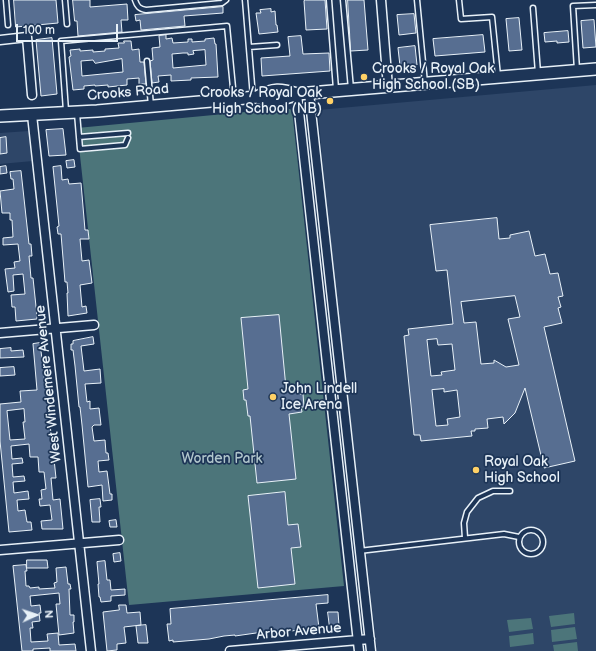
<!DOCTYPE html>
<html>
<head>
<meta charset="utf-8">
<style>
  body { margin:0 }
  #map { position:relative; width:596px; height:651px; overflow:hidden; background:#1d3557; font-family:"Balsamiq Sans",sans-serif }
  canvas { display:block }
  .north { position:absolute; left:16px; top:595px; width:40px; height:40px; -webkit-text-stroke:3px #1d3557; paint-order:stroke; rotate:87deg; font-size:11px; font-weight:700; line-height:16px; text-align:center; color:#e8f1f8 }
  .north::after { content:''; display:block; margin:auto; width:14px; height:18px; background:#e8f1f8; clip-path:polygon(50% 0,100% 100%,50% 72%,0 100%) }
  .scale { position:absolute; left:16px; top:24px; width:102px; height:18px; box-sizing:border-box; border:2px solid #e8f1f8; border-top:0; padding-left:5px; font-size:12px; line-height:14px; white-space:nowrap; color:#e8f1f8; -webkit-text-stroke:3px #1d3557; paint-order:stroke }
</style>
</head>
<body>
<div id="map">
<canvas width="596" height="651"></canvas>
<div class="north">N</div>
<div class="scale">100 m</div>
</div>
<script>
const g = document.querySelector('canvas').getContext('2d');
g.lineJoin = 'round';
function paint(path, color) {
  g.fillStyle = color;
  g.fill(path, 'evenodd');
}
function strokePath(path, color, width, dash) {
  g.strokeStyle = color;
  g.lineWidth = width;
  g.lineCap = dash ? 'butt' : 'round';
  g.setLineDash(dash || []);
  g.stroke(path);
}
function drawText(font, color, halo, rows, align = 'center') {
  g.font = font + ' "Balsamiq Sans",sans-serif';
  g.lineWidth = 3.5;
  g.setLineDash([]);
  g.textBaseline = 'middle';
  g.strokeStyle = halo;
  g.fillStyle = color;
  for (const [text, x, y, turn = 0] of rows) {
    g.save();
    g.translate(x, y);
    g.rotate((+turn || 0) * Math.PI / 180);
    g.textAlign = isNaN(turn) ? turn : align;
    if (halo) g.strokeText(text, 0, 0);
    g.fillText(text, 0, 0);
    g.restore();
  }
}
paint(new Path2D(`
  M596,85V651H377L327,212L318,110Z
  M29,131L33,161L0,164V133Z`), '#2e4668');
paint(new Path2D(`
  M287,108L292,110L344,586L129,605L77,128Z
  M574,613L575,624L551,627L549,616Z
  M531,618L533,629L509,632L507,620Z
  M575,627L577,639L552,642L551,630Z
  M533,633L534,644L510,647L509,636Z
  M577,642L578,651H554L553,645Z`), '#4c757a');
const building = new Path2D(`
  M14,0H56L58,23L16,27Z
  M73,0H90V7L127,4L128,20H121L122,32L78,36L77,21H75Z
  M306,0H325L327,29L306,30L304,1Z
  M348,0H364L368,50L351,51Z
  M223,7V13L184,16L185,26L141,30L140,20L136,21L135,15Z
  M271,9V12L275,11L276,25H277L278,32L259,34L256,13H261L260,10Z
  M414,14L416,33L399,35L397,15Z
  M519,18L522,50L509,51L506,19Z
  M594,20L596,47L583,48L581,21Z
  M568,31L569,42L557,43V41L545,42L544,33Z
  M166,35V39L172,38L173,43L188,42V39H192V42L205,41V39L214,38L215,44H216L218,77L191,78V80L171,81V75L158,76L159,82L152,83L150,61L153,60L152,48L160,47L159,36ZM205,50L206,65L173,68L172,54L183,53H188V55L194,54L193,51Z
  M483,35L485,52L435,56L433,39Z
  M301,36L303,54L329,53L330,71L262,76L261,58L290,56L288,37Z
  M52,38L57,94L41,96L36,40Z
  M124,41H131L132,50L139,49L140,62H144L146,84H139V78L127,79V85L108,87V85L95,86V85L84,86V89L73,90L69,57L71,56L70,50L80,49V51L93,50V52L105,51V49L119,48L118,43H124ZM122,59L123,72L82,76L81,61L93,60L95,63Z
  M415,46L417,65L400,66L398,48Z
  M63,129L66,155L49,156L46,130Z
  M6,137L7,153L0,154V138Z
  M74,160L75,167L67,168L66,161Z
  M6,166L7,173L0,174V167Z
  M61,166L62,180L68,179L69,184L81,183L85,230H88L89,239H80L82,261L89,260L92,283L80,285L82,307L86,306L87,313L68,316L67,293H68L67,282H65L61,234H58L57,227L59,226L53,167Z
  M21,171L29,244H31L32,256H29L31,278H33L37,316V319L16,321L15,307H12L11,295L25,294L23,274L13,275L14,291L8,292L5,269L15,268L14,262L20,261L18,244L3,245V238L13,237L12,220H10V213H2L0,191L14,189L13,179H11L10,172Z
  M497,218L499,239L510,238V235L529,231L535,256L545,254L550,274L558,273L563,296L558,297L561,307L558,308L562,323L544,327L575,461L544,468L525,388L515,413L504,424L503,417L487,419L488,428L475,429V431H471L472,436L421,441L420,435H414L404,336L409,335L408,329L453,324L447,270L436,271L430,225ZM515,296L520,317L508,319L519,365L506,367L494,360V363L481,364L476,322L464,323L461,302ZM437,339L438,345L452,344L455,370L441,372L442,375L431,376L427,340ZM444,389V392L457,390L460,417L447,419L448,425L436,426L432,390Z
  M279,315L286,388L299,387L300,394H303L304,407H301L302,412L289,414L296,479L257,483L250,416H248L246,400H244L243,390L248,389L241,318Z
  M93,337L94,344L81,346L84,371L100,369L101,383L85,384L87,402L90,401V409L99,408L101,425H94L92,427L94,441L105,440L106,453H108L109,460L98,461L99,472L107,471L110,494H112V500L103,501L102,485L88,487L82,425L80,407H79L75,366L73,350H71V344H73V341Z
  M40,343L50,423L53,456V459H54L56,478H51L53,500L60,499L63,529H42L41,521L52,520L50,505L40,506L39,499H42L41,490L46,489L44,472H39L38,457H30L29,444L11,446L12,459L22,458L23,463L12,464L13,477L24,476L25,481L13,482L14,493L28,491L29,499L17,500L18,511L25,510L27,522H31L32,530L9,532L0,441V404L21,402L20,391L37,390L33,344ZM24,409L25,422H23L25,439L10,440L7,411Z
  M11,348V351L23,350L24,357L0,358V349Z
  M14,367L15,375L0,376V368Z
  M285,492L288,525L298,524L301,547L291,548L295,584L258,588L248,496Z
  M100,499L101,507H99L100,522H92L90,500Z
  M116,520L117,527H110L109,521Z
  M120,553L121,561L114,562L113,554Z
  M27,560H47L48,568H27Z
  M105,561L107,580H110L111,590L125,589V595L111,596V601L101,602L100,597H99L98,584H99L97,562Z
  M26,565L27,571H25L26,586H29L30,588L39,587V589L55,588L54,583L57,582L56,568L66,567L68,584H70L71,589H69L70,615H74V622H73L74,633L59,635L56,604H60L59,593L30,596L31,606L40,605L41,613H39L40,621L32,622L33,628H30L31,642L48,641L47,634L58,633L59,645L75,644L76,651H50V648L33,649V651H22L13,566Z
  M328,595V603L316,604L319,628L281,632V631L263,632L235,636V635L224,636L209,639L173,642V640L169,641L167,624H171L170,609Z
  M119,605H126L127,613L140,612L141,625L124,627L126,643L117,644V650L107,651L103,612L119,610Z
  M328,612H338L339,625L330,628Z
  M146,625L148,643H138L136,626Z`);
paint(building, '#576e91');
strokePath(building, '#e8f1f8', 1);
const service = new Path2D(`
  M6,0L8,25
  M65,0L67,24
  M135,0C137,6 139,9 146,10L222,3L226,0
  M245,0L253,97
  M329,0L336,89
  M343,0L351,89
  M417,0L425,83
  M459,0L461,19L492,17L498,76
  M533,8L538,73
  M249,47L277,45
  M147,61L151,106
  M577,70L573,6L596,5
  M66,111L61,41L227,26L234,98
  M77,113L80,149L125,145L128,138
  M79,137L128,133
  M519 542a12 12 0 1 1 24 0a12 12 0 1 1-24 0Z
  M465,538L464,523L467,512L478,498L493,491H510
  M359,551L504,534L519,537`);
const minor = new Path2D(`
  M381,0L388,87
  M0,40L27,37L32,95
  M309,93L371,651
  M297,94L359,651
  M32,115L91,651
  M0,333L94,325
  M0,550L119,540
  M230,651L370,639`);
const secondary = new Path2D(`
  M257,97C273,88 281,89 297,94
  M0,116L97,111L257,97C273,103 282,100 297,94L596,69`);
strokePath(service, '#e8f1f8', 7);
strokePath(minor, '#e8f1f8', 11);
strokePath(secondary, '#e8f1f8', 14);
strokePath(service, '#1d3557', 4);
strokePath(minor, '#1d3557', 8);
strokePath(secondary, '#1d3557', 11);
for (const [x, y, r, color] of [
  [364,77,4,"#ffd166"],
  [330,101,4,"#ffd166"],
  [273,397,4,"#ffd166"],
  [476,470,4,"#ffd166"]
]) {
  const dot = new Path2D();
  dot.arc(x, y, r, 0, 2 * Math.PI);
  g.fillStyle = color;
  g.fill(dot);
  strokePath(dot, '#1d3557', 1.5);
}
drawText('14px', '#e8f1f8', '#1d3557', [
  ["Crooks / Royal Oak",372,69],
  ["High School (SB)",372,85],
  ["Crooks / Royal Oak",322,93,"right"],
  ["High School (NB)",322,109,"right"],
  ["John Lindell",281,389],
  ["Ice Arena",281,405],
  ["Royal Oak",484,462],
  ["High School",484,478]
], 'left');
drawText('14px', '#e8f1f8', '#1d3557', [
  ["Crooks Road",128,93,-5],
  ["West Windemere Avenue",49,384,-96],
  ["Arbor Avenue",299,632,-5]
]);
drawText('14px', '#b1c6cc', '#1d3557', [
  ["Worden Park",222,459]
]);
</script>
</body>
</html>
